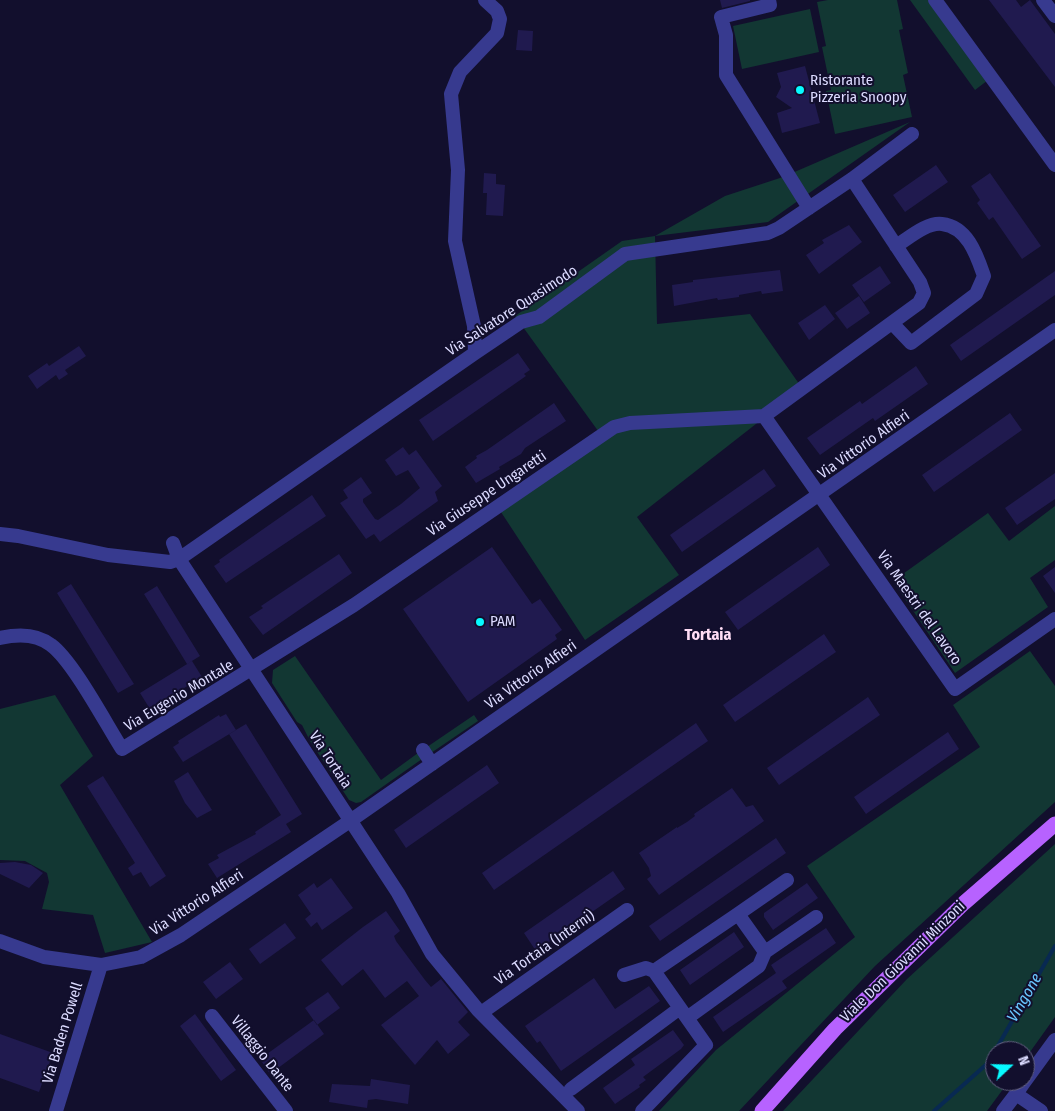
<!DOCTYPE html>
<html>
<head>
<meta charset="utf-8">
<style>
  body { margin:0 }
  #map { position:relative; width:1055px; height:1111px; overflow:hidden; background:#120f2d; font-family:"Fira Sans Condensed",sans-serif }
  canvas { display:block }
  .north { position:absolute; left:985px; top:1041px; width:50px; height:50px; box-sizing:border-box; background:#120f2d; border:1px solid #636181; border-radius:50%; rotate:69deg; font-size:14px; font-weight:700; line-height:20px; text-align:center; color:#dcdbff }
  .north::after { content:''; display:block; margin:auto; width:18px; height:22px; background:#07faff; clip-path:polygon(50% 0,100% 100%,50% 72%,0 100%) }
</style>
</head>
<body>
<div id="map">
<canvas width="1055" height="1111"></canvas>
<div class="north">N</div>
</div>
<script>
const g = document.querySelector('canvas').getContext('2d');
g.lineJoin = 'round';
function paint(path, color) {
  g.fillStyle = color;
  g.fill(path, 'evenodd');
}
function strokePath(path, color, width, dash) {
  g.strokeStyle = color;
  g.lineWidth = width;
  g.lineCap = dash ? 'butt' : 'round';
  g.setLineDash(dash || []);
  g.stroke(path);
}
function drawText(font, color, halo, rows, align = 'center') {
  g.font = font + ' "Fira Sans Condensed",sans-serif';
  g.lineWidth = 4;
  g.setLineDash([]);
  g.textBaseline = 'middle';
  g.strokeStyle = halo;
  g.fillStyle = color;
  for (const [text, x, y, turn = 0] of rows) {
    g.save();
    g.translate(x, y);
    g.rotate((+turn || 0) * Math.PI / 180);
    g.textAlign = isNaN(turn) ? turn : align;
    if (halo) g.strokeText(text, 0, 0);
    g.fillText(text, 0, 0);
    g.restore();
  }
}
paint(new Path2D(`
  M828,0H897L903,29L899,30L908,73L903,75L912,117L835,134L826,91L831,90L822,47L826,46L817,2Z
  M910,0H935L992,77L975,90Z
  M810,9L819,52L742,69L733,26Z
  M910,122L768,222L655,236L657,324L750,314L802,388L637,517L679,575L585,640L497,506L601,435L515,316L622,241L655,236L725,196L783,177Z
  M1055,506V560L1030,578L1048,607L955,673L893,581L988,513L1009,541Z
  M1030,651L1055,686V802L875,966L739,1111H659L716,1050L855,937L807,866L980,747L953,705Z
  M295,656L381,780L418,753L422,759L361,802L356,803L349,800L310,741L302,725L297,722L272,683L273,670Z
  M55,695L93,756L60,785L152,942L105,953L93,915L42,909L49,882L47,873L25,861L0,860V709Z
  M474,715L478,721L431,753L427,747Z
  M1055,844V1017L1025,1059V1051H995V1081H1009L987,1111H783L907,979Z`), '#123733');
strokePath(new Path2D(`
  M995,1051L1055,946
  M934,1111L988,1063L995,1051`), '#082952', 4);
paint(new Path2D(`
  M720,0H750V1L722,8Z
  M989,0H1016L1021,7L1030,0L1055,34V87Z
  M518,30L533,31L532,51L516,50Z
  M805,66L820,123L782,133L777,113L792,108L776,97L781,87L777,73Z
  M936,165L948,182L905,212L893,195Z
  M484,173L496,174V184L505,185L503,216L486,215L487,193H483Z
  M990,173L1041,246L1022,259L993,217L989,220L977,203L980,200L971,186Z
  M849,225L862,242L819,274L806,255L824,243L822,240Z
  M880,266L891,283L864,302L852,285Z
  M780,270L783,291L762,294L761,291L739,295V297L718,300L717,298L674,306L672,285L693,282V280Z
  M1055,271V295L961,361L950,345Z
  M859,296L870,313L847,329L835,313Z
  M825,305L835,319L809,340L798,323Z
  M79,346L86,356L65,370L68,374L59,380L56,375L37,389L28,376L47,363L49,366Z
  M518,353L530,370L524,374L526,376L433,441L419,420Z
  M916,366L928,384L875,421L873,418L820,455L807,438L860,401L862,404Z
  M554,403L566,421L525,448L521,454L499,467L500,469L476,483L465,467L477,458L476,456L487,450Z
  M1010,413L1022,430L934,492L922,475Z
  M403,447L409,455L416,450L442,486L435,492L438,501L380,542L374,534L366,539L340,503L348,498L343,490L361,477L372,493L363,499V502L375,519L378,520L401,504L420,488L408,470L396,476L385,460Z
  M764,469L776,486L682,552L670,535Z
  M1055,473V499L1017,525L1005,508Z
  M312,495L326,516L226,583L214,566L220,562L219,560Z
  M492,547L532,604L540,599L562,630L555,635L557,639L468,702L403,609Z
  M818,547L830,565L738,630L725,612Z
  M339,554L352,573L263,635L249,617L263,608L261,606Z
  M1055,567V593L1043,576Z
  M71,584L134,684L118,693L57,593Z
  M157,586L200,656L187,664L144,594Z
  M824,634L836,652L735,722L723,705Z
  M192,661L202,677L150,709L140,693Z
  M868,697L880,715L779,785L767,768Z
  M226,714L236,730L183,762L173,747L179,743L178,741L219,715L220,717Z
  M696,723L708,741L494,890L482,873Z
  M246,724L302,814L286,824L291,832L217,878L208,864L219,858L217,855L256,834L255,832L281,815L229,734Z
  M948,732L959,749L866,814L854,797Z
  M487,765L499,783L406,848L394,830Z
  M188,772L212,810L197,818L185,803L174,781Z
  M103,776L166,876L150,887L141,872L133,876L128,868L135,863L87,786Z
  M732,788L746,807L753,805L764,821L659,895L647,879L651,876L649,868L639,853L677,827V828L687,822L695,816L694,814Z
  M776,838L786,853L660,941L649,926Z
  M15,862L31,865L43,873L29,888L0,874V863Z
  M613,871L625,889L536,951L524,933Z
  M331,878L353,908L322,930L317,922L311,927L305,919L311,914L298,895L314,883L317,888Z
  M807,883L818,898L773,930L764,917V913Z
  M386,911L400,931L394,936L396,941L425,980L431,987L441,979L468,1012L458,1022L470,1035L448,1054L437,1040L415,1065L381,1025L419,996L407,981L385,998L363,969L342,986L321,960L363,927Z
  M285,923L296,938L260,964L249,949Z
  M826,928L836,943L782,981L787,988L723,1032L713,1017L776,973L771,965Z
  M734,932L744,947L690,985L680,970Z
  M230,962L243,979L216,999L203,982Z
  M594,978L615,1009L649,986L660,1001L561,1071L540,1041L537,1043L525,1026Z
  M328,992L340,1008L317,1025L305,1008Z
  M195,1014L236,1070L221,1081L180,1026Z
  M314,1020L324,1034L270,1074L260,1059Z
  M673,1030L684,1045L681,1049L643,1077L646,1080L639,1085L640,1087L615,1104L603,1088L635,1065L631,1059Z
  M0,1034L53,1053L39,1092L0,1078Z
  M371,1079L410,1085L408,1104L376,1099L368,1100L367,1108L329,1102L332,1084L370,1086Z`), '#201a4f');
strokePath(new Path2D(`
  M769,0L770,5L721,17L726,35V75L809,208
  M935,0L1055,165
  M1043,0L1055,16
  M892,323L911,343L976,294L984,276C977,256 968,227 942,224C927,222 909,238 896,246
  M475,353L474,326L455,241L458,170L451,94L460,72L497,33L500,19L497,11L485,0
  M764,416L919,303L924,293L920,282L852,179
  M0,534L18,536L108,555L170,562L179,559L475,353L521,322L539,317L625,254L768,233L779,228L852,179L912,134
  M173,543L179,559L398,893L432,954L478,1010L578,1111
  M0,638C17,634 37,634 51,645C73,661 106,724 122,749L354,605L614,427L630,423L764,416L955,689L1055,619
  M423,750L432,764
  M738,914L787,880
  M0,941L44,957L101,965L141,957L181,935L350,821L1055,330
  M765,952L816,917
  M624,975L646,968L654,971
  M481,1013L627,910
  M212,1016L286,1111
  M1025,1081L1055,1040
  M1025,1081L1016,1094L1041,1111
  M571,1089L680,1008
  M56,1111L101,965
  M642,1111L706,1045L654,971L738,914L765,952L759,966L687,1018
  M1003,1111L1016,1094`), '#373a8f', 14);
strokePath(new Path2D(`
  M762,1111L835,1029L964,903L1055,824`), '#b762ff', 15);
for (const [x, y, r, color] of [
  [800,90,5,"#07faff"],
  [480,622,5,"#07faff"]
]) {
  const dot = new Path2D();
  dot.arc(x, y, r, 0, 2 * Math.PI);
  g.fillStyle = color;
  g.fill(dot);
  strokePath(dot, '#120f2d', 2);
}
drawText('15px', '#dcdbff', '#120f2d', [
  ["Ristorante",810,81],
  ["Pizzeria Snoopy",810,98],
  ["PAM",490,622]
], 'left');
drawText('15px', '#dcdbff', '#120f2d', [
  ["Via Salvatore Quasimodo",512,311,-33],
  ["Via Vittorio Alfieri",864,445,-35],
  ["Via Giuseppe Ungaretti",487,494,-34],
  ["Via Maestri del Lavoro",919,608,55],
  ["Via Vittorio Alfieri",531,675,-35],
  ["Via Eugenio Montale",179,696,-31],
  ["Via Tortaia",330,760,57],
  ["Via Vittorio Alfieri",197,903,-33],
  ["Via Tortaia (Interni)",545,948,-35],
  ["Viale Don Giovanni Minzoni",903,962,-44],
  ["Via Baden Powell",63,1033,-73],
  ["Villaggio Dante",262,1054,52]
]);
drawText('bold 16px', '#ffddf5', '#120f2d', [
  ["Tortaia",708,636]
]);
drawText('italic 16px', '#69c6ff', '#120f2d', [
  ["Vingone",1025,998,-60]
]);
</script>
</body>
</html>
